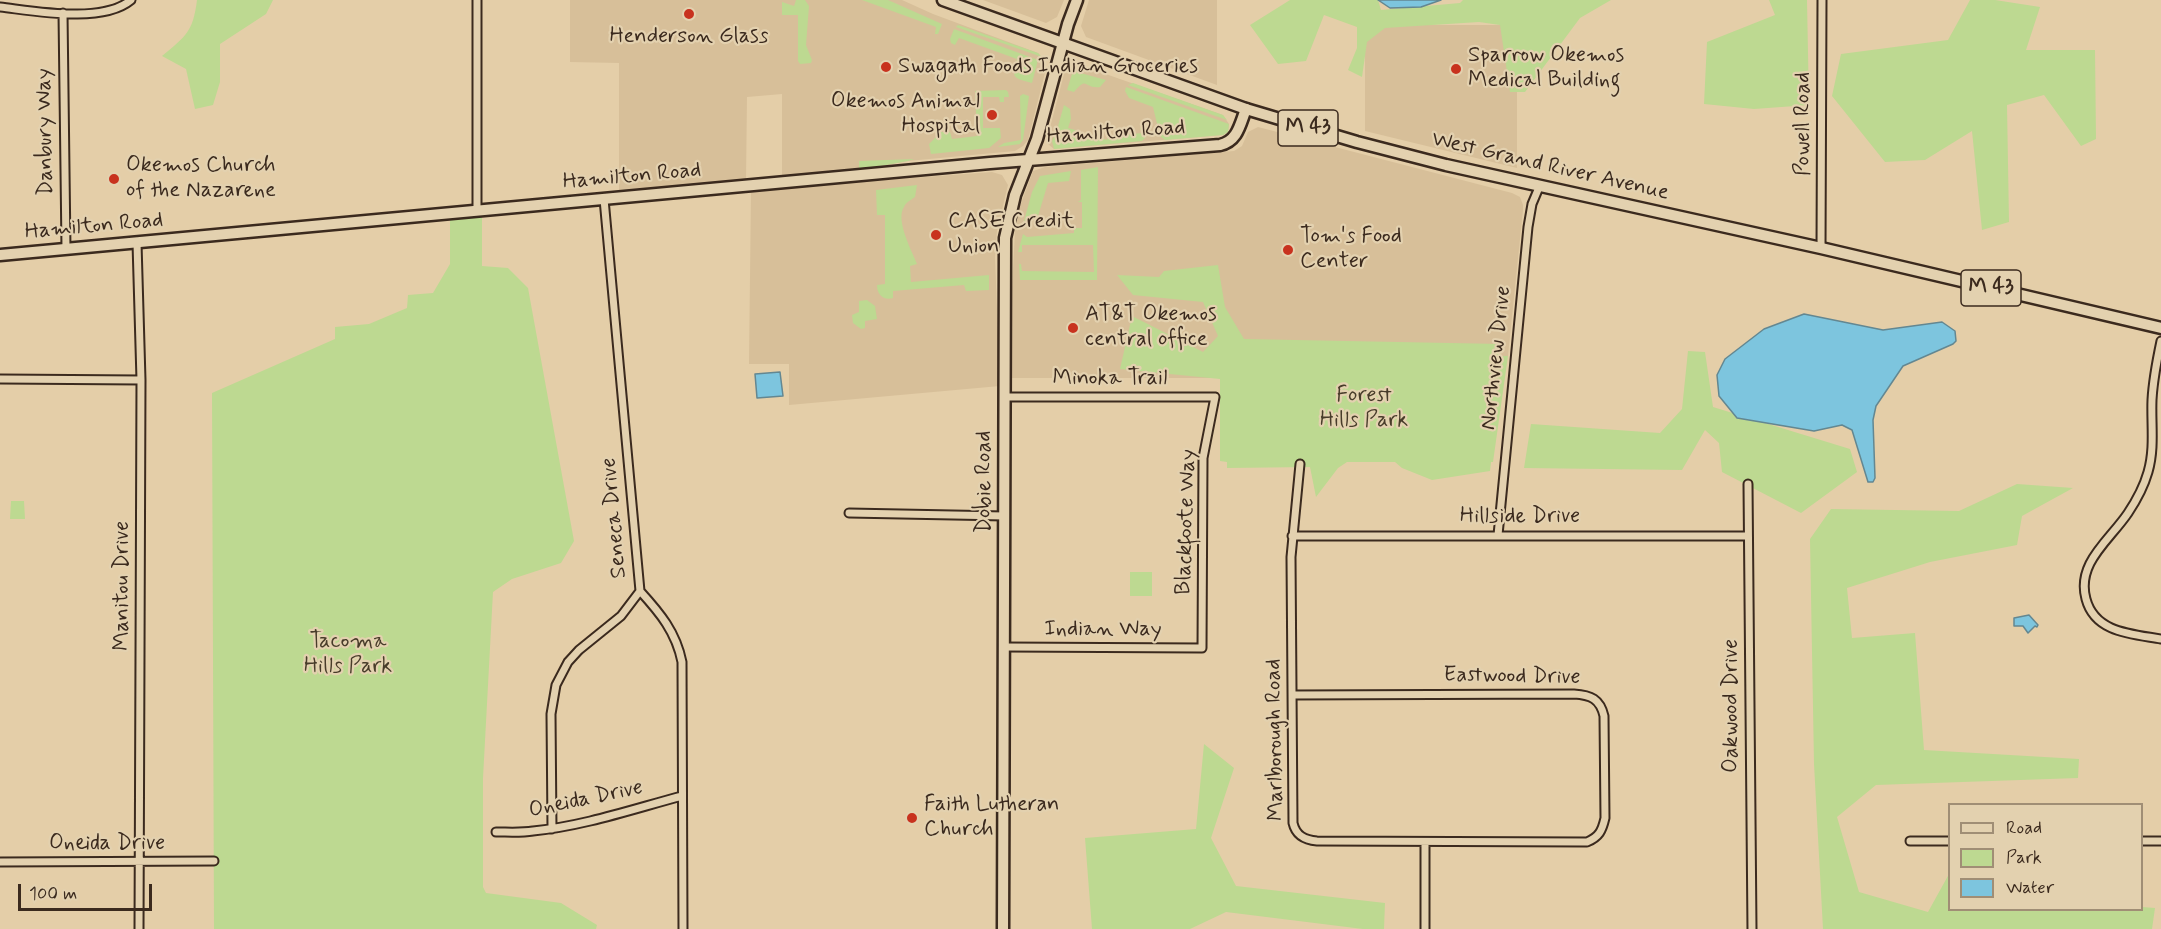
<!DOCTYPE html>
<html>
<head>
<meta charset="utf-8">
<style>
  body { margin:0 }
  #map { position:relative; width:2161px; height:929px; overflow:hidden; background:#e4cea8; font-family:Mynerve,sans-serif }
  canvas { display:block }
  .legend { position:absolute; left:1948px; top:803px; width:195px; height:108px; box-sizing:border-box; background:#e3d1af; border:2px solid #a08e75; margin:0; padding:8px 10px; list-style:none; font-size:18px; color:#3b2a1e }
  .legend li { display:flex; align-items:center; gap:12px; height:30px }
  .legend b { width:30px; border:2px solid #a08e75 }
  .scale { position:absolute; left:18px; top:884px; width:134px; height:27px; box-sizing:border-box; border:3px solid #3b2a1e; border-top:0; padding-left:8px; font-size:18px; line-height:21px; white-space:nowrap; color:#3b2a1e; -webkit-text-stroke:4px #e3d1af; paint-order:stroke }
</style>
</head>
<body>
<div id="map">
<canvas width="2161" height="929"></canvas>
<ul class="legend">
<li><b style="height:8px;background:#e3d1af"></b>Road</li>
<li><b style="height:16px;background:#bdd991"></b>Park</li>
<li><b style="height:16px;background:#7dc5de"></b>Water</li>
</ul>
<div class="scale">100 m</div>
</div>
<script>
const g = document.querySelector('canvas').getContext('2d');
g.lineJoin = 'round';
function paint(path, color) {
  g.fillStyle = color;
  g.fill(path, 'evenodd');
}
function strokePath(path, color, width, dash) {
  g.strokeStyle = color;
  g.lineWidth = width;
  g.lineCap = dash ? 'butt' : 'round';
  g.setLineDash(dash || []);
  g.stroke(path);
}
function drawText(font, color, halo, rows, align = 'center') {
  g.font = font + ' Mynerve,sans-serif';
  g.lineWidth = 4.5;
  g.setLineDash([]);
  g.textBaseline = 'middle';
  g.strokeStyle = halo;
  g.fillStyle = color;
  for (const [text, x, y, turn = 0] of rows) {
    g.save();
    g.translate(x, y);
    g.rotate((+turn || 0) * Math.PI / 180);
    g.textAlign = isNaN(turn) ? turn : align;
    if (halo) g.strokeText(text, 0, 0);
    g.fillText(text, 0, 0);
    g.restore();
  }
}
paint(new Path2D(`
  M570,0H902L933,14L1038,53L1043,59L1046,69L1028,140L1023,146L1015,151L908,161L859,170L782,178V94L747,97L746,181L619,193V63L570,62Z
  M983,0H1064L1057,17L1046,23Z
  M1089,0H1217V85L1086,37L1081,26Z
  M1365,25H1517V168L1365,131Z
  M1077,64L1223,115L1229,124L1228,132L1223,135L1054,149L1048,144L1047,139L1064,74L1068,67Z
  M1258,127L1512,193L1520,197L1523,205V210L1508,356L1221,355L1220,378H1009V351L1015,230L1020,206L1033,171L1045,167L1234,151L1242,146L1248,132Z
  M992,172L1002,175L1008,185L997,231L995,257L1000,386L789,405V364H749L751,190Z`), '#d7bf99');
paint(new Path2D(`
  M197,0H273L266,14L220,44V82L213,105L195,109L186,69L162,56C186,36 193,32 197,0Z
  M796,0H805L809,6L806,45L812,60L811,63L800,64L798,61V15H782V2L794,6Z
  M862,0H888L942,24L938,34H935L936,27Z
  M1290,0H1378L1381,10L1460,3L1463,0H1611L1580,18L1525,92H1510L1500,25L1479,22L1385,28L1367,42L1362,77L1348,70L1357,48V27L1324,15L1306,61L1278,64L1250,25Z
  M1769,0H1807L1809,105L1754,109L1704,104L1707,42L1775,15Z
  M1970,0H1995L2040,7L2026,50H2095L2096,139L2081,146L2044,95L2007,105L2009,222L1982,230L1972,131L1925,160L1885,162L1832,96L1841,54L1948,40Z
  M958,25L1038,53L1042,57L956,27Z
  M954,29L1038,60L1032,83C1013,78 1011,78 1017,59L959,38L955,45L951,43L950,39Z
  M1073,71L1106,80L1100,87C1083,89 1088,75 1074,92L1067,90Z
  M1133,83L1223,115L1227,120L1128,85Z
  M1126,87L1229,124L1228,132L1223,135L1165,140L1160,136L1153,107L1129,98L1125,91Z
  M1006,90L1008,92L1009,97H1004V102H1000L999,97H983V128H1000L1001,138L989,148L931,154L929,144L941,132H950L952,139L977,136L975,91Z
  M1023,94L1029,96L1023,140L1020,144L998,147L1004,143L1021,140L1020,96Z
  M1064,105L1070,109L1071,119L1068,128L1079,131L1077,137L1085,139L1087,134L1107,140L1108,137L1142,133L1140,128L1142,127L1146,129V137L1142,141L1054,149L1052,141L1056,133Z
  M914,159L908,161L859,170V161Z
  M1098,167L1097,280H1020L1019,264H1021L1022,271L1094,272L1093,245H1022V252H1018L1023,234L1027,237L1074,233V228H1082V202H1078L1081,200V170Z
  M1071,171L1069,181L1048,183L1038,216L1024,221L1032,192L1040,176Z
  M917,185L915,197C911,200 906,202 904,207C895,220 912,251 917,264L910,266L911,282L989,275V290L966,291L964,285L893,291V298C884,301 877,295 877,285L885,284V215H877L876,190Z
  M482,216V266L508,268L528,288L574,541L561,563L512,579L493,592L483,778V887L486,893L561,903L597,925L596,929H214L212,393L335,339V327L369,324L407,308L408,295L433,293L450,264V220Z
  M1218,265L1225,307L1244,339L1501,344L1500,356H1508L1493,462H1491L1490,471L1432,480L1402,468L1395,462H1347L1338,468L1316,497L1310,467L1227,468V462L1220,461V379L1120,369L1132,316L1203,352L1218,336L1203,302L1133,295L1117,275L1159,277L1164,271Z
  M867,300L875,306L877,319L865,321V328L861,329L853,323L852,315L859,312V301Z
  M1688,351L1705,352L1713,407L1850,449L1857,472L1801,513L1722,472L1719,443L1705,430L1682,470L1524,468L1531,424L1660,433L1682,409Z
  M2017,484L2073,488L2022,516L2017,545L1930,562L1847,588L1852,638L1915,633L1924,750L2079,759L2078,778L1876,785L1837,817L1859,892L1928,912L1949,874L1950,910H2142V907L2155,908L2152,929H1823L1814,764L1810,539L1831,509L1959,511Z
  M11,501H24L25,519H10Z
  M1130,572H1152V596H1130Z
  M1204,744L1234,768L1211,838L1236,886L1385,903L1384,929H1363L1226,912L1190,929H1092L1085,838L1196,829Z`), '#bdd991');
const water = new Path2D(`
  M1378,0H1441L1421,7L1390,8Z
  M1804,314L1883,330L1942,322L1955,331L1956,341L1953,344L1903,366L1876,406L1873,420L1875,478L1873,482H1868L1852,430L1842,425L1814,431L1737,418L1719,396L1717,375L1725,359L1764,329Z
  M780,372L783,396L757,398L755,374Z
  M2029,615L2038,625L2037,627L2035,626L2028,633L2023,626H2014V618Z`);
paint(water, '#7dc5de');
strokePath(water, '#638791', 1.5);
const street = new Path2D(`
  M477,0V211
  M0,7C35,11 102,24 131,0
  M63,13L66,249
  M604,199L640,591C660,613 676,632 682,662L683,929
  M137,243L141,380L139,929
  M1821,248L1822,0
  M2161,341C2157,360 2153,380 2152,400C2151,424 2155,448 2148,472C2144,486 2136,501 2128,513C2110,540 2076,563 2086,599C2095,633 2132,634 2161,639
  M0,379L141,380
  M1748,484L1752,929
  M849,513L1005,516
  M1498,535L1528,227L1532,204L1540,185
  M1292,536H1747
  M1004,647L1202,648L1203,458L1215,397H1005
  M1292,695L1574,694C1591,695 1600,699 1604,716L1605,818C1602,831 1599,837 1587,842L1317,841C1305,840 1296,836 1293,823L1291,557L1300,464
  M552,829L551,714L556,685L568,662L579,650L621,616L640,591
  M496,832C508,832 521,833 533,831C584,826 633,809 682,796
  M1910,841H1950
  M2142,841H2161
  M0,862L214,861
  M1425,929V842`);
const secondary = new Path2D(`
  M0,255L990,163L1220,145C1238,141 1240,124 1246,109
  M1003,929L1005,238L1015,195L1037,139L1068,24L1077,0`);
const primary = new Path2D(`
  M943,0L1246,109L1357,142L1446,165L1821,248L2161,328`);
strokePath(street, '#3b2a1e', 11);
strokePath(secondary, '#3b2a1e', 15);
strokePath(primary, '#3b2a1e', 15);
strokePath(street, '#e3d1af', 7);
strokePath(secondary, '#e3d1af', 10);
strokePath(primary, '#e3d1af', 10);
for (const [x, y, r, color] of [
  [689,14,6,"#c8321e"],
  [886,67,6,"#c8321e"],
  [1456,69,6,"#c8321e"],
  [992,115,6,"#c8321e"],
  [114,179,6,"#c8321e"],
  [936,235,6,"#c8321e"],
  [1288,250,6,"#c8321e"],
  [1073,328,6,"#c8321e"],
  [912,818,6,"#c8321e"]
]) {
  const dot = new Path2D();
  dot.arc(x, y, r, 0, 2 * Math.PI);
  g.fillStyle = color;
  g.fill(dot);
  strokePath(dot, '#e3d1af', 2);
}
for (const [x, y, w] of [
  [1308,128,60],
  [1991,288,60]
]) {
  const box = new Path2D();
  box.roundRect(x - w / 2, y - 18, w, 36, 4.5);
  g.fillStyle = '#e3d1af';
  g.fill(box);
  strokePath(box, '#3b2a1e', 1.5);
}
drawText('bold 21px', '#3b2a1e', null, [
  ["M 43",1308,128],
  ["M 43",1991,288]
]);
drawText('22px', '#3b2a1e', '#e3d1af', [
  ["Henderson Glass",689,37,"center"],
  ["Sparrow Okemos",1468,56],
  ["Medical Building",1468,81],
  ["Swagath Foods Indian Groceries",898,67],
  ["Okemos Animal",980,102,"right"],
  ["Hospital",980,127,"right"],
  ["Okemos Church",126,166],
  ["of the Nazarene",126,191],
  ["CASE Credit",948,222],
  ["Union",948,247],
  ["Tom's Food",1300,237],
  ["Center",1300,262],
  ["AT&T Okemos",1085,315],
  ["central office",1085,340],
  ["Faith Lutheran",924,805],
  ["Church",924,830]
], 'left');
drawText('22px', '#3b2a1e', '#e3d1af', [
  ["Powell Road",1804,124,-90],
  ["Danbury Way",46,132,-91],
  ["Hamilton Road",1116,133,-4],
  ["West Grand River Avenue",1550,167,13],
  ["Hamilton Road",632,177,-5],
  ["Hamilton Road",94,227,-5],
  ["Northview Drive",1497,358,-84],
  ["Minoka Trail",1110,379],
  ["Dobie Road",985,482,-90],
  ["Hillside Drive",1520,517],
  ["Seneca Drive",615,518,-95],
  ["Blackfoote Way",1187,522,-88],
  ["Manitou Drive",123,586,-90],
  ["Indian Way",1103,630],
  ["Eastwood Drive",1512,677,1],
  ["Oakwood Drive",1732,706,-90],
  ["Marlborough Road",1276,740,-91],
  ["Oneida Drive",586,800,-12],
  ["Oneida Drive",107,844]
]);
drawText('22px', '#483c2a', '#e3d1af', [
  ["Forest",1364,396],
  ["Hills Park",1364,421],
  ["Tacoma",348,642],
  ["Hills Park",348,667]
]);
</script>
</body>
</html>
